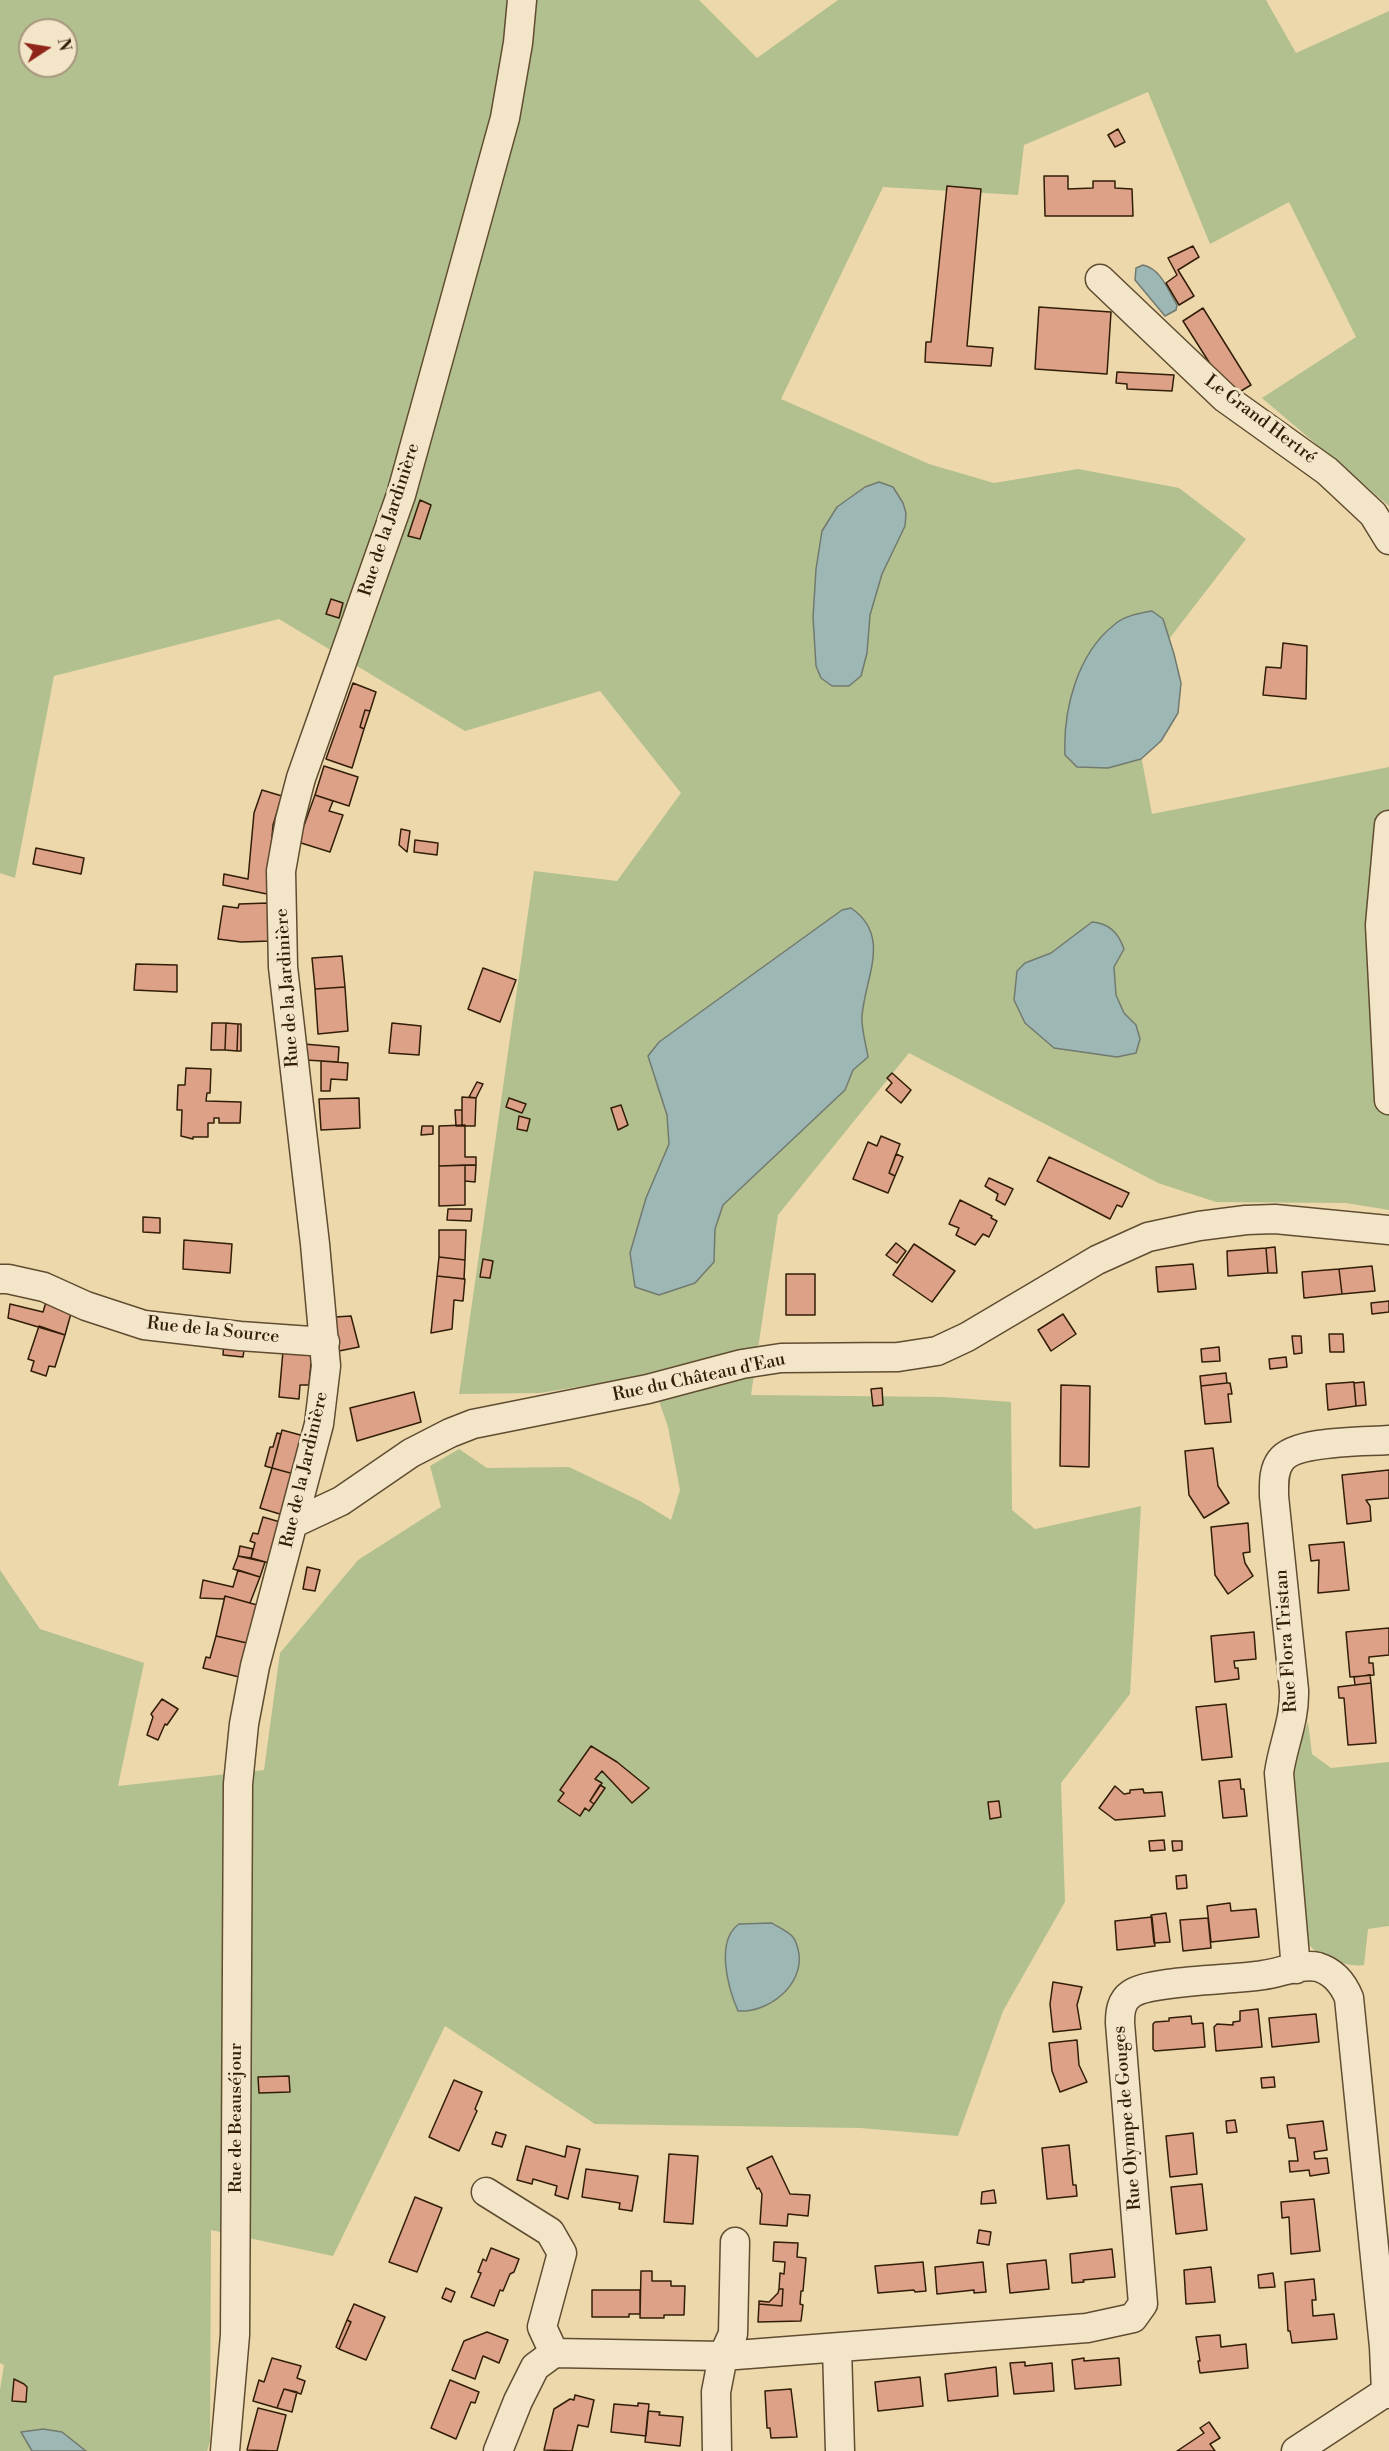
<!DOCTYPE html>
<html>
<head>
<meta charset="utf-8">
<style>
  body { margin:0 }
  #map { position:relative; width:1389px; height:2451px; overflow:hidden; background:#ecd8ab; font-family:"Libre Bodoni",serif }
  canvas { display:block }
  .north { position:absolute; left:18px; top:18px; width:60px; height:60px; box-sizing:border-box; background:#f3e6c8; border:2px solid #a6967b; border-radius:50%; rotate:78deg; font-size:16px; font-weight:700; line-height:24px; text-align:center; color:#321e07 }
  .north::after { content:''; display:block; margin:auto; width:21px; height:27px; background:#8f2418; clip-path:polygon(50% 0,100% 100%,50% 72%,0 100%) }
</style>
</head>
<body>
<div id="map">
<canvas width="1389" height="2451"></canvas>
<div class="north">N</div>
</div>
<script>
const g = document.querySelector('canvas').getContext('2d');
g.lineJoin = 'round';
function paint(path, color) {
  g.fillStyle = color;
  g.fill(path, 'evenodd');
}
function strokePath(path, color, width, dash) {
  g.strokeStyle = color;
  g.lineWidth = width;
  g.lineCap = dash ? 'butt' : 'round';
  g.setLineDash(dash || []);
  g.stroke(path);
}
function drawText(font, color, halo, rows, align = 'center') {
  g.font = font + ' "Libre Bodoni",serif';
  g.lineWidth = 6;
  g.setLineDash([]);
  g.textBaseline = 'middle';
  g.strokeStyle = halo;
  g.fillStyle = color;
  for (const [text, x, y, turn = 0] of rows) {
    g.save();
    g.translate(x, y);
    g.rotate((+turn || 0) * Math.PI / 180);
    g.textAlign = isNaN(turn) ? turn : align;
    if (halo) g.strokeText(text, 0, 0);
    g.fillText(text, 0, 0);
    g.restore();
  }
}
paint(new Path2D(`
  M0,0H699L757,58L838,0H1266L1296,53L1389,11V506L1262,398L1356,337L1289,202L1210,244L1148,92L1024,145L1018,195L883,187L781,399L929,464L994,483L1078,469L1179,488L1246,539L1129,691L1152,814L1389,767V1210L1346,1203L1216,1202L1158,1183L909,1053L778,1215L751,1395L943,1397L1011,1402L1012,1510L1035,1529L1141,1506L1130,1694L1061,1783L1065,1902L1003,2011L958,2136L860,2128L595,2124L445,2026L333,2256L211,2230L210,2442L207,2451H0V2390L4,2365L0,2363V1570L40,1629L144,1663L118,1786L264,1770L280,1653L358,1560L441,1507L430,1466L459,1449L487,1468L569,1467L640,1501L671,1520L680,1490L668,1427L650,1375L540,1393L459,1394L534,871L617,881L681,793L600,691L465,731L279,619L54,676L15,878L0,873ZM30,30H66V66H30ZM772,1923L793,1937L800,1959L739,1924Z
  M1308,1722L1312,1754L1331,1768L1389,1762V1926L1368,1929L1364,1965C1348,1968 1319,1956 1309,1945L1291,1769Z`), '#b1c08e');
const water = new Path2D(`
  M1143,265C1161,269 1168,290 1177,305L1176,310L1165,316L1135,280L1136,268Z
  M879,482L893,487L903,503L906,513L905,526L882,574L870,615L867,653L861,676L849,686H832L821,678L816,666L813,617L816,569L822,531L837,507L865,487Z
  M1152,611L1163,619L1174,654L1181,683L1178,713L1161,741L1141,759L1108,768L1077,767L1065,755C1063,710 1077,654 1114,625C1123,616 1140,613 1152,611Z
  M851,908C892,936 865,977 862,1016C861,1028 866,1044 868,1057L853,1070L845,1090L723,1205L715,1229L714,1262L695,1283L659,1295L635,1287L630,1253L646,1198L669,1144L667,1115L648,1056L659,1042L842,910Z
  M1092,922C1109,923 1119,934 1124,949L1114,967L1116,995L1124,1013L1136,1025L1140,1039L1136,1053L1117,1057L1054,1048L1025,1023L1014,1000L1017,971L1025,963L1051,953Z
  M772,1923C778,1927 787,1931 792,1936C796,1940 798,1948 799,1954C803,1986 768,2013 738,2011C728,1988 715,1941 739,1924Z
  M43,2429L62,2432L86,2451H32L21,2432Z`);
paint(water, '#9db7b5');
strokePath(water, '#727a6f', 1.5);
const building = new Path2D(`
  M1118,129L1125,142L1115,147L1108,135Z
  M1044,176H1068V189L1093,188V181H1115V188L1132,189L1133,216H1045Z
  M947,186L981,189L967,346L993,348L991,366L925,362L926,342H931Z
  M1193,246L1199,257L1178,270L1194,296L1179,305L1166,283L1177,275L1168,258Z
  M1039,307L1111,312L1107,374L1035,369Z
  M1203,308L1251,385L1231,397L1183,321Z
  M1117,372L1174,375L1172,391L1127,389V384L1116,383Z
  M420,500L431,505L420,539L408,536Z
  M331,599L343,603L339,618L326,614Z
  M1283,643L1307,646L1306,699L1263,695L1266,667L1281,668Z
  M353,683L376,692L370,711L365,710L360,727L364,729L352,768L326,759Z
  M365,710L370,711L364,729L360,727Z
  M324,766L358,777L349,806L315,795Z
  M262,790L282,796L273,825L267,894L223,885L224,874L248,879L254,813Z
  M315,795L333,801L329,811L343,815L330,852L298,842Z
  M401,829L410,831L407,852L399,845Z
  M415,840L438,843L437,855L414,852Z
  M36,848L84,858L81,874L33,864Z
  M268,903L270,941L241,942L218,939L223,906L238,908L239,904Z
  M342,956L345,987L315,989L312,958Z
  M136,964L177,965V992L134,990Z
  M483,968L516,980L500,1022L468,1009Z
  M345,987L348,1031L318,1034L315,989Z
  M212,1023H226L225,1050H211Z
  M226,1023L238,1024L237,1051L225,1050Z
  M392,1023L421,1026L419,1055L389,1053Z
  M238,1024H241V1051H237Z
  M304,1044L339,1047L338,1062L306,1060Z
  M321,1061L348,1063L347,1080L331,1079L330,1091H321Z
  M186,1068L211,1069L210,1093H207L206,1101L241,1102L240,1123H219V1118H214V1123H208V1137H193V1139L181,1136L182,1110H177L178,1085H185Z
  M892,1073L911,1090L901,1103L886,1090L892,1083L887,1078Z
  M477,1082L483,1084L476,1098L469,1097Z
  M462,1097L476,1098L475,1126H462Z
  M359,1098L360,1128L321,1130L319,1099Z
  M509,1098L526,1104L522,1113L506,1107Z
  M621,1105L628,1125L618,1130L611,1108Z
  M455,1110H462V1126H456Z
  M519,1116L530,1119L527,1131L517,1129Z
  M465,1125V1157H476V1165L439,1166V1126Z
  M422,1126H433V1134L421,1135Z
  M881,1136L900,1144L889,1173L895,1176L888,1193L853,1179L868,1142L877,1146Z
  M896,1154L903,1157L895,1176L889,1173Z
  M1049,1157L1129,1193L1122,1207L1117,1205L1110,1219L1037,1181Z
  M465,1165H476L475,1182L465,1181Z
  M465,1165V1205L439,1206V1166Z
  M989,1178L1013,1189L1005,1205L996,1200L998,1194L985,1186Z
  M960,1200L992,1216L991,1218L997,1221L989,1237L983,1234L975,1245L956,1235L959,1228L949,1224Z
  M448,1209H472L471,1221L447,1220Z
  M143,1217L160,1218V1233L143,1232Z
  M439,1230H466L465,1260L439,1257Z
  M184,1240L232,1244L230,1273L183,1269Z
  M896,1243L906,1251L897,1263L886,1255Z
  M914,1244L955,1271L932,1302L893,1275Z
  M1275,1247L1277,1273H1268L1266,1248Z
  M1266,1248L1268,1273L1228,1276L1227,1251Z
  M439,1257L465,1260L464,1279L437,1276Z
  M483,1259L493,1261L490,1278L480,1277Z
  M1193,1264L1196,1289L1158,1292L1156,1267Z
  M1372,1266L1375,1291L1342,1294L1339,1269Z
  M1339,1269L1342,1294L1304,1298L1302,1272Z
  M786,1274H815V1315H786Z
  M437,1276L465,1279L463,1301L454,1300L452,1329L431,1333Z
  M47,1299L73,1306L65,1335L8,1318L10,1304L43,1312Z
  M1389,1301V1312L1372,1314L1371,1303Z
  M1063,1314L1076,1334L1051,1351L1038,1330Z
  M351,1316L359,1347L339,1351L335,1317Z
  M39,1326L65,1335L55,1367L49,1366L46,1376L31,1371L34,1361L28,1359Z
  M1329,1334H1343L1344,1352H1330Z
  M1292,1336H1301L1302,1353L1294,1354Z
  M224,1341L245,1344L243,1357L223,1355Z
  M1219,1347L1220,1361L1202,1362L1201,1349Z
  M283,1351L312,1352L309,1385H300L299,1399L279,1397Z
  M1286,1357L1287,1367L1270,1369L1269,1359Z
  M1226,1373L1227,1383L1201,1386L1200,1376Z
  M1354,1382L1356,1406L1328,1410L1326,1384Z
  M1364,1382L1366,1405L1356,1406L1354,1383Z
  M1227,1383H1230L1232,1394H1228L1231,1422L1205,1424L1201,1386Z
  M1061,1385L1090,1386L1089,1467L1060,1466Z
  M882,1388L883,1405L873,1406L871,1389Z
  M414,1392L421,1422L357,1441L350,1408Z
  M282,1430L304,1436L294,1474L272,1468Z
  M277,1433L281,1434L272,1468L265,1466L270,1447H273Z
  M1213,1448L1218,1486L1229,1503L1204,1518L1189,1495L1185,1451Z
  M272,1468L294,1474L283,1515L260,1508Z
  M1389,1470V1498L1366,1500L1370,1506L1371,1521L1347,1524L1342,1475Z
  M263,1517L280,1522L269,1563L251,1558L255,1543L250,1541L253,1533L258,1534Z
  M1248,1523L1250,1552L1243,1553L1245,1563L1253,1576L1228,1594L1215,1575L1211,1527Z
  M1344,1542L1349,1590L1318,1593L1319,1560L1311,1561L1309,1545Z
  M240,1546L253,1549L251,1558L238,1556Z
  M238,1556L265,1562L260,1577L233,1569Z
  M307,1567L320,1570L315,1591L303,1589Z
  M238,1570L260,1577L250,1603L225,1596L224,1599L200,1598L203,1580L233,1587Z
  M225,1596L257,1605L247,1643L216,1636Z
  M1389,1628V1655L1369,1657V1663H1373L1374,1675L1350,1677L1346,1632Z
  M1254,1632L1256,1659L1234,1661L1235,1668H1238L1239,1679L1215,1682L1211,1636Z
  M216,1636L247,1643L239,1677L203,1668L206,1657L210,1658Z
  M1370,1675L1371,1683L1355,1685L1354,1677Z
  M1371,1683L1376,1743L1348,1745L1344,1698H1339L1338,1687Z
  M162,1699L178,1709L167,1725L165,1724L158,1740L147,1735L153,1717L151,1714Z
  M1226,1704L1232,1757L1202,1760L1196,1707Z
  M591,1746L617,1762L649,1788L632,1803L602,1771L595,1779L602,1783L590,1801L594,1804L589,1811L585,1808L580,1816L558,1801L564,1793L560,1790Z
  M1240,1779L1241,1789H1244L1247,1816L1223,1818L1219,1781Z
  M600,1785L605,1788L594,1804L590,1801Z
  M1115,1786L1124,1794L1130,1793V1790L1143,1789L1144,1793L1162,1792L1165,1816L1115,1820L1099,1808Z
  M999,1801L1001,1817L990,1819L988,1802Z
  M1164,1840L1165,1850L1150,1851L1149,1841Z
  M1172,1841H1182V1850L1173,1851Z
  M1186,1875L1187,1888L1177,1889L1176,1876Z
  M1230,1903L1231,1911L1256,1909L1259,1937L1211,1942L1207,1906Z
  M1166,1913L1170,1942L1154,1943L1151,1915Z
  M1152,1917L1155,1946L1117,1950L1115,1921Z
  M1208,1918L1211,1948L1183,1951L1180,1920Z
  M1053,1982L1082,1987L1077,2005L1081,2029L1053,2032L1050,2004Z
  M1258,2009L1262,2047L1216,2051L1214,2027L1217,2024L1233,2025V2022L1240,2021V2011Z
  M1316,2014L1319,2042L1272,2047L1269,2018Z
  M1191,2016L1192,2024L1203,2023L1205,2047L1155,2051L1153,2049V2024L1155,2022L1169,2021V2018Z
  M1077,2040L1079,2065L1087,2082L1060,2092L1052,2071L1049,2043Z
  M289,2076L290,2092L259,2093L258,2077Z
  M1274,2077L1275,2087L1262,2088L1261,2078Z
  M454,2080L482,2092L475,2109L477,2111L459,2151L429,2137Z
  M1235,2120L1237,2132L1227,2133L1226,2121Z
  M1323,2121L1327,2150L1314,2152L1315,2159L1327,2158L1329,2173L1310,2176L1309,2170L1290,2172L1289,2161H1298L1295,2138H1289L1287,2125Z
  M496,2132L506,2135L502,2147L492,2144Z
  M1193,2133L1197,2174L1170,2177L1166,2136Z
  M1069,2145L1073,2185H1076L1077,2196L1047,2199L1042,2148Z
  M526,2146L565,2157L567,2146L580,2149L568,2199L555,2195L557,2186L533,2179L532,2184L517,2180Z
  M669,2154L698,2156L693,2224L664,2222Z
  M772,2156L790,2194L810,2195L808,2216L788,2214L787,2226L760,2224L762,2194L759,2188L757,2189L747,2168Z
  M586,2169L638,2176L632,2211L619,2209L620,2203L582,2197Z
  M1202,2184L1207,2230L1176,2234L1171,2187Z
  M994,2190L996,2203L981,2204L982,2192Z
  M415,2197L442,2208L417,2272L389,2262Z
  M1314,2199L1320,2251L1291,2254L1289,2217L1282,2218L1281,2202Z
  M979,2230L991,2232L989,2245L977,2243Z
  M774,2242L798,2243L797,2257L806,2258L803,2291H801L800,2304L803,2305L801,2321L758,2322L759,2304L782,2306L783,2289H779L780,2273L784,2274L785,2262L773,2261Z
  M491,2248L519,2259L514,2272L510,2274L503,2291L500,2290L494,2306L471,2297L481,2273L478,2272L483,2259L486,2261Z
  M1112,2249L1115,2277L1083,2280L1084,2282L1072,2283L1070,2254Z
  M1046,2260L1049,2289L1010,2293L1007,2264Z
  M923,2262L926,2291L915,2292L914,2290L878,2293L875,2266Z
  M983,2262L986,2292L974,2293V2290L937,2294L935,2267Z
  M1211,2267L1215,2302L1186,2304L1184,2270Z
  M641,2271H652V2281H671V2286H685L684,2315H664V2318H640Z
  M1273,2273L1275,2287L1259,2288L1258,2275Z
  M1314,2279L1316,2300H1312L1313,2316L1334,2314L1337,2339L1292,2343L1290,2331H1288L1285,2282Z
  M446,2288L455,2292L451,2302L442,2298Z
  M779,2289H783L782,2306L759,2304V2301L769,2302L778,2293Z
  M592,2290H640V2314H629V2317H592Z
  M354,2304L385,2317L366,2360L339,2349L351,2322L347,2320Z
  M347,2320L351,2322L339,2349L336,2347Z
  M487,2332L508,2340L499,2363L483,2356L475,2379L452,2370L464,2341Z
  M1220,2335L1221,2347L1246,2344L1248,2368L1200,2373L1198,2361H1200L1196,2337Z
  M272,2358L301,2366L297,2378L305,2381L301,2394L284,2389L277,2408L253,2401L259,2380L264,2382Z
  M1084,2358V2361L1119,2358L1121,2385L1075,2389L1072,2360Z
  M1025,2362V2366L1052,2363L1054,2391L1014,2394L1010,2363Z
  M996,2367L998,2396L948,2401L945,2374Z
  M920,2377L923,2406L878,2411L875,2382Z
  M14,2379L24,2384L27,2387L26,2402L12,2401Z
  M450,2380L479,2392L475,2403L471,2402L456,2439L431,2428Z
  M284,2389L297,2392L292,2412L277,2408Z
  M791,2389L797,2437L771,2438L770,2428H767L765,2391Z
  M575,2395L594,2400L588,2427L578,2425L572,2451L544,2450L554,2409L570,2399L574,2400Z
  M638,2403L649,2404L646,2436L611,2432L614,2404L638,2406Z
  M258,2408L286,2415L277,2451L247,2450Z
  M648,2411L660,2412L659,2415L683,2417L680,2446L645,2442Z
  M1209,2422L1220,2438L1210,2444L1215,2451H1177L1204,2433L1200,2428Z`);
paint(building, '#dda187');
strokePath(building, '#321e07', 1.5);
const minor = new Path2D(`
  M1100,279L1225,398L1327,471L1373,514L1389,540
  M1389,825L1380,925L1389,1100
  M0,1279H8L44,1287L86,1306L144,1325L240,1336L325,1342
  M294,1523L341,1501L411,1453L450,1433L473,1424L648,1389L742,1364L781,1358L898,1357L937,1351L967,1337L1097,1260L1148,1237L1199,1226L1246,1220L1275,1219L1389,1230
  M1296,1969L1279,1773C1283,1744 1295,1721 1294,1690L1274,1496C1274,1484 1273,1470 1281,1460C1296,1440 1364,1442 1389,1440
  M486,2192L550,2232L562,2253L542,2327L554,2353
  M837,2348L840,2451
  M225,2451L235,2335L238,1784L244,1724L255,1666L319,1424L326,1366L315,1244L283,967L281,871L290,820L301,778L401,495L505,118L518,43L522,0
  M498,2451L518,2401L535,2367L554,2353L723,2356L1087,2328L1133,2318L1143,2304L1120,2023C1120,2012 1121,2001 1131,1994C1150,1980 1235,1980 1263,1975C1280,1973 1301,1963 1318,1967C1334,1972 1343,1983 1349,1998L1384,2347L1386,2392
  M717,2451L716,2392L723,2356L733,2334L735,2242
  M1296,2451L1386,2392L1389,2394`);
strokePath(minor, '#604c30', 31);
strokePath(minor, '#f3e6c8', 28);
drawText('18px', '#321e07', '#f3e6c8', [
  ["Le Grand Hertré",1260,420,37],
  ["Rue de la Jardinière",390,520,-72],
  ["Rue de la Jardinière",288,988,-94],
  ["Rue de la Source",213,1331,6],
  ["Rue du Château d'Eau",699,1378,-12],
  ["Rue de la Jardinière",305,1470,-77],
  ["Rue Flora Tristan",1287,1641,-94],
  ["Rue de Beauséjour",237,2118,-90],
  ["Rue Olympe de Gouges",1128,2118,-95]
]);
</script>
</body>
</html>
